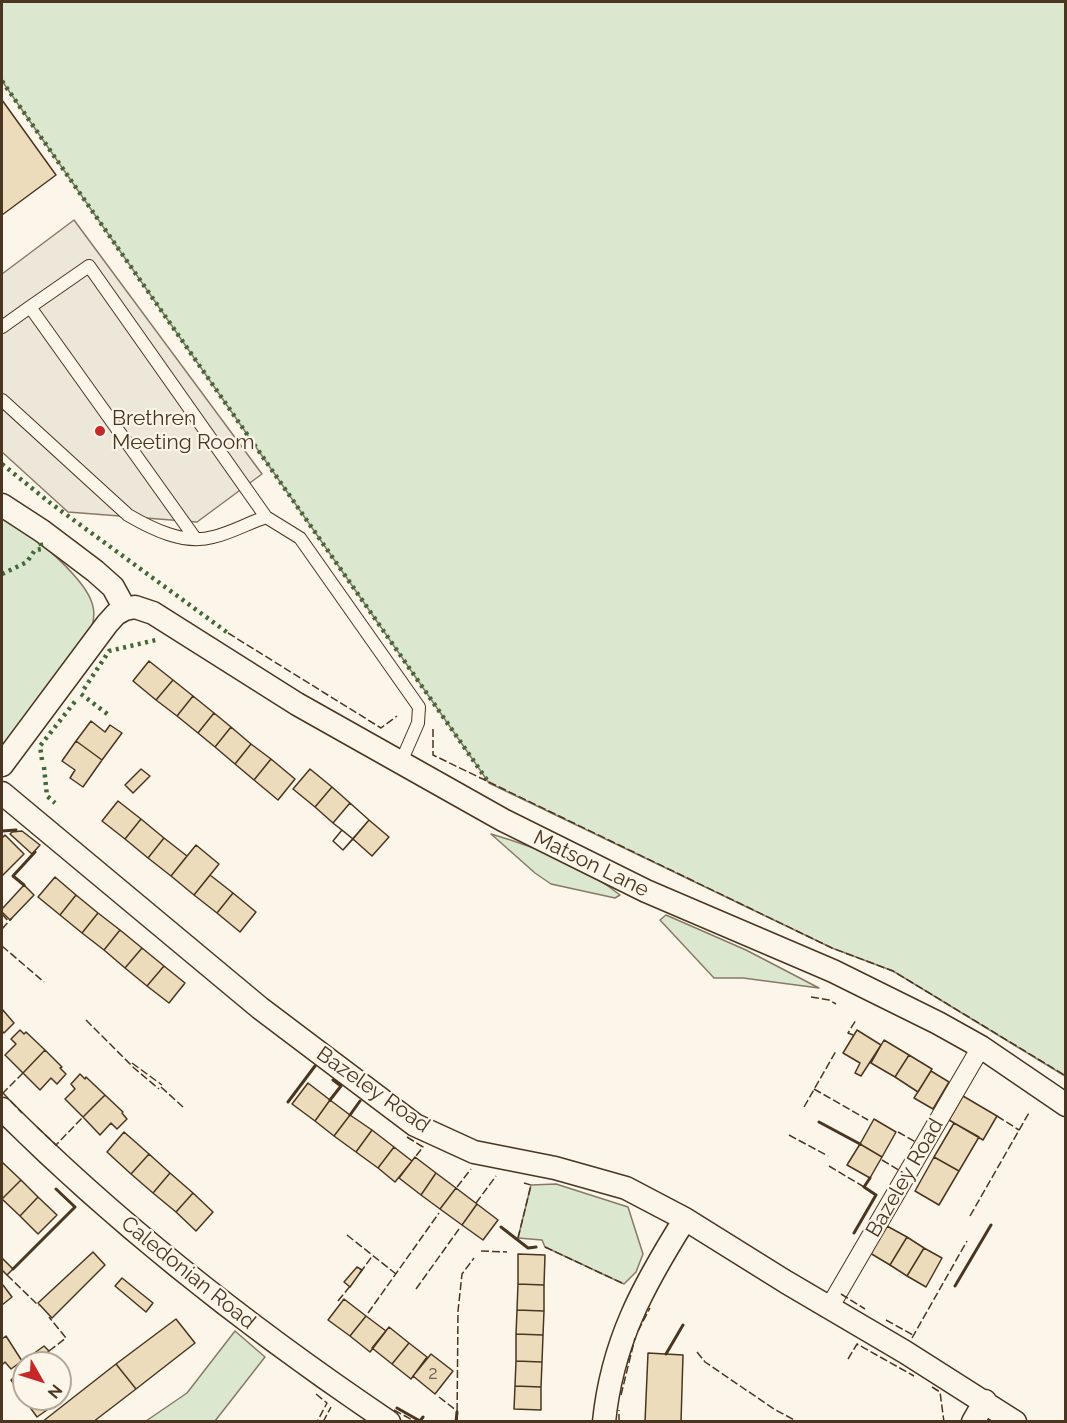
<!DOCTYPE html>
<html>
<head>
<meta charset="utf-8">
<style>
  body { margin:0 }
  #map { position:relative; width:1067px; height:1423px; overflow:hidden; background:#fbf6e9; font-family:Raleway,sans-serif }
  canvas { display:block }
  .frame { position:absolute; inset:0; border:3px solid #4a3520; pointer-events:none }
  .north { position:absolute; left:12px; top:1351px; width:60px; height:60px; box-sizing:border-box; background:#fbf6e9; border:2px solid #b4a999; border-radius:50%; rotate:129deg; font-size:16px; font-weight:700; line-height:24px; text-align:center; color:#4a3520 }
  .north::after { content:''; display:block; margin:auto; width:21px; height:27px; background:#c62828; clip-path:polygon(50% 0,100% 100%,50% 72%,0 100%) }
</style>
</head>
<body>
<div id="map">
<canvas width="1067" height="1423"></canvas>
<div class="frame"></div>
<div class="north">N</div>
</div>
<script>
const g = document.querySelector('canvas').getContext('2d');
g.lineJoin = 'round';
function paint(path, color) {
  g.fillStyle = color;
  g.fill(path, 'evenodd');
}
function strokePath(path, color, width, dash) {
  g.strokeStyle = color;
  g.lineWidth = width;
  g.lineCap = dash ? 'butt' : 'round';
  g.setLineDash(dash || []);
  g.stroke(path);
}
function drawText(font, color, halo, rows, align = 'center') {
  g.font = font + ' Raleway,sans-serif';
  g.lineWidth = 4.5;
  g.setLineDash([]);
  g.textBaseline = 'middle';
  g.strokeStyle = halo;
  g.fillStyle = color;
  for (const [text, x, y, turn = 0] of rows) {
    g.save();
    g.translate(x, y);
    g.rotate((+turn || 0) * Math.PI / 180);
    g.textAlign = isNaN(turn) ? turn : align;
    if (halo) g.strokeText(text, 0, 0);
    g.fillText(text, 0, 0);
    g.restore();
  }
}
const green = new Path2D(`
  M2,2H1065V1076L893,971L832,948L489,783L2,81Z
  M2,511C26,531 83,574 92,603C95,611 94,619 92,626L2,749Z
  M491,834C536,847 583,865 620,895L615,898L551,884L535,873Z
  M666,915L746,950L819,988L743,978H714L660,920Z
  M556,1184L628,1207L643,1254L636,1272L624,1284L545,1247L542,1240L518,1238L531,1185Z
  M235,1331L265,1357L215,1421H146L187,1393Z`);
paint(green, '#dce7d0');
strokePath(green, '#887966', 1.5);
const parking = new Path2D(`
  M74,220L262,474L197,522L68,512L2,452V274Z`);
paint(parking, '#ede7d9');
strokePath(parking, '#887966', 1.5);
const building = new Path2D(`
  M2,100L56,175L2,215Z
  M149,661L173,680L156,700L133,681Z
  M173,680L193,696L177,716L156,700Z
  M193,696L214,713L198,733L177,716Z
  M214,713L231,727L215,747L198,733Z
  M91,721L105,732L110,725L122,733L102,760L76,741Z
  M231,727L251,744L235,764L215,747Z
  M76,741L102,760L83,787L70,778L75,770L62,761Z
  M251,744L271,759L254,780L235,764Z
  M271,759L295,779L278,800L254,780Z
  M141,769L150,776L133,793L125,785Z
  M310,769L332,787L315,807L293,789Z
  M332,787L350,803L333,823L315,807Z
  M118,801L141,819L125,839L102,821Z
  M350,803L369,820L343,850L333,841L342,830L333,823Z
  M350,803L369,820L353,839L333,823Z
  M141,819L164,838L148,858L125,839Z
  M369,820L389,837L372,856L353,839Z
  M342,830L353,839L343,850L333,841Z
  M22,831L40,845L32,854L10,834L12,832Z
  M5,835L24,854L2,876V838Z
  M164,838L187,856L171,876L148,858Z
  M196,845L219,864L194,895L171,876Z
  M210,875L233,893L217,913L194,895Z
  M55,877L76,895L60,915L38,897Z
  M24,885L34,895L10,920L2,912V909Z
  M233,893L256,912L240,932L217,913Z
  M76,895L98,913L82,933L60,915Z
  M98,913L120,930L104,950L82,933Z
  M120,930L142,948L125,968L104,950Z
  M142,948L164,966L147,986L125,968Z
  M164,966L185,983L169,1003L147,986Z
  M2,1009L14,1023L4,1033L2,1031Z
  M20,1030L24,1034L26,1032L45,1050L23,1073L5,1055L16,1044L11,1039Z
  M857,1030L881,1045L861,1076L855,1073L860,1063L843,1053Z
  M884,1040L909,1055L895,1077L871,1063Z
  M45,1050L62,1067L60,1068L66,1074L57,1084L51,1078L40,1090L23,1073Z
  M909,1055L932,1069L918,1092L895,1077Z
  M931,1071L949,1082L933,1109L914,1098Z
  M80,1074L85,1079L86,1077L105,1095L83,1117L65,1099L75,1089L71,1084Z
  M308,1083L330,1100L315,1121L292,1104Z
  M105,1095L123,1112L122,1113L127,1119L117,1129L111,1123L100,1135L83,1117Z
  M963,1096L997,1116L983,1140L949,1120Z
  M330,1100L350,1115L334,1136L315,1121Z
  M350,1115L372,1130L356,1152L334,1136Z
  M874,1119L896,1132L882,1157L860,1144Z
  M954,1123L979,1137L959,1171L934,1157Z
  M372,1130L394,1147L378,1168L356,1152Z
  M124,1132L149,1154L131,1174L107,1152Z
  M860,1144L882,1157L870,1178L847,1165Z
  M394,1147L412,1161L395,1182L378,1168Z
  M149,1154L170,1173L153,1193L131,1174Z
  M415,1157L436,1173L421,1195L399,1178Z
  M934,1157L959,1171L939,1205L915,1191Z
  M2,1162L21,1180L2,1199Z
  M170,1173L193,1193L176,1212L153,1193Z
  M436,1173L456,1188L440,1209L421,1195Z
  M21,1180L38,1197L20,1216L2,1199Z
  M456,1188L477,1204L462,1225L440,1209Z
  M193,1193L213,1212L196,1231L176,1212Z
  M38,1197L57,1215L38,1234L20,1216Z
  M477,1204L498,1220L483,1240L462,1225Z
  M887,1226L907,1237L890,1265L870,1253Z
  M907,1237L924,1248L907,1276L890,1265Z
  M924,1248L942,1258L926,1287L907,1276Z
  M93,1252L105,1265L52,1318L38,1303Z
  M518,1254L545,1255L544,1285L518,1284Z
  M2,1258L13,1269L7,1275L2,1270Z
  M357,1267L362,1270L350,1287L344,1282Z
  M122,1278L153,1303L146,1312L115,1286Z
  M518,1284L544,1285V1311L517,1310Z
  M3,1285L12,1297L2,1305V1286Z
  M344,1299L366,1316L350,1336L328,1320Z
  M517,1310L544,1311L543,1335L516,1334Z
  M366,1316L386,1331L370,1352L350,1336Z
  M176,1319L195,1343L136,1389L116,1364Z
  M389,1327L409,1343L392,1364L372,1348Z
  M516,1334L543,1335L542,1362L516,1361Z
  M6,1336L22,1361L11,1369L5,1362L2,1365V1339Z
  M409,1343L427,1357L411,1379L392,1364Z
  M44,1346L49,1351L34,1362L29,1357Z
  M648,1353L683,1355L681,1422H645Z
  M431,1354L453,1371L435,1394L413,1376Z
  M516,1361L542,1362L541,1387L515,1386Z
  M116,1364L136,1389L93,1422H42Z
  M19,1373L24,1380V1399L11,1380Z
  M515,1386L541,1387V1410L514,1409Z
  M24,1399H39L47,1410L37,1417Z`);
paint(building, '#ecdcbc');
strokePath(building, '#4a3520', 1.5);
const service = new Path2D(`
  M30,307L89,266L266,517
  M2,327L30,307L195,538
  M2,400L128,515C152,529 184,545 213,537C231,533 248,523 266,517L300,538L419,707L418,723L401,762`);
const pedestrian = new Path2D(`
  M829,1308L981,1047`);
const minor = new Path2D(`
  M2,505L42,531L95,571L113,587L125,609
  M2,765L107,624L116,614L125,609L135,607L153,613L297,704L503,820L646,891L833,971L938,1023L981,1047L1066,1105
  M2,793L260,1008L415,1125L474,1152L555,1168L626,1188L685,1219L786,1282L905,1352L1015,1422
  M2,1109C119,1226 251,1329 389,1422
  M604,1422C612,1342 643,1286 685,1219
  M973,1422L985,1401`);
strokePath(service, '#4a3520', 14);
strokePath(pedestrian, '#4a3520', 20);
strokePath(minor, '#4a3520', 25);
strokePath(service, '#fbf6e9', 12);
strokePath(pedestrian, '#fbf6e9', 18);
strokePath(minor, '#fbf6e9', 22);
strokePath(new Path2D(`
  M2,81L489,783
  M2,464L49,502L228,633
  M2,574L27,562L35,550L42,549L40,541
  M84,689L109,651L156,640
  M81,694L110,716
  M42,760L40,746L77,699
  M44,767L47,796L55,803`), '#436837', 4.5, [3, 4.5]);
strokePath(new Path2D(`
  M228,633L381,728L397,716
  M433,729V755L832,948L893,971L1066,1076
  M2,914L9,922
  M2,929L12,918
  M2,946L44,982
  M811,997L829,1000L836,1004
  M86,1020L134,1068L159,1089
  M853,1035L848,1033L856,1020
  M132,1063L162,1085
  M161,1087L183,1107
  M814,1089L868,1120
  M2,1092L3,1093L23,1073
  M3,1093L22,1113
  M804,1107L836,1051
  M997,1116L1019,1130
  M37,1127L56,1145L83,1117
  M898,1132L919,1144
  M789,1135L828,1156
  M407,1137L423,1147L416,1156
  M882,1160L902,1172L901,1174
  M829,1166L864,1187
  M457,1187L471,1169
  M476,1203L496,1176
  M970,1216L1030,1111
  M347,1235L396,1274
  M518,1238L531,1185L524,1183
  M545,1247L624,1284
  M481,1251L507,1252
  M360,1273L373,1255
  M7,1275L39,1306
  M416,1289L459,1229
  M841,1294L865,1309
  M338,1301L351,1285
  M368,1313L439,1213
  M886,1320L913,1335
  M638,1331L650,1308
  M912,1338L967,1241
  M49,1351L66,1338L49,1317
  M697,1352L705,1362L774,1409L798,1422
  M848,1359L857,1344L914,1376
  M932,1387L940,1392L944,1422
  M316,1394L327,1403L317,1422
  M621,1395L635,1338
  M439,1397L457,1411
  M394,1410L416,1422
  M323,1422L331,1407
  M457,1422L458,1311L462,1274L474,1258
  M619,1422V1410`), '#4a3520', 1.5, [8, 3]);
strokePath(new Path2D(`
  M2,831L16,830
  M24,885L13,876L35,852
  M330,1100L341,1086L333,1080
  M288,1102L315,1066
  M350,1115L360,1101
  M819,1122L860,1144
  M501,1227L528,1248L536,1247
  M854,1233L876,1195L864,1187L870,1178
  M13,1269L75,1207L56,1189
  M955,1286L991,1225
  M666,1354L683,1325
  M397,1408L420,1421L423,1417
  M456,1422L457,1412`), '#4a3520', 3);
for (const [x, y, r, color] of [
  [100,431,6,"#c62828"]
]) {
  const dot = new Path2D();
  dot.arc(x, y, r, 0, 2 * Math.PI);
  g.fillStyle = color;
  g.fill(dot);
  strokePath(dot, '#fbf6e9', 2);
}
drawText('18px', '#725f47', null, [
  ["2",433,1374]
]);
drawText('21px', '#4a3520', '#fbf6e9', [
  ["Brethren",112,419],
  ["Meeting Room",112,443]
], 'left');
drawText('21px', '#4a3520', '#fbf6e9', [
  ["Matson Lane",591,864,26],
  ["Bazeley Road",373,1090,35],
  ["Bazeley Road",905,1178,-60],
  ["Caledonian Road",188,1273,39]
]);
</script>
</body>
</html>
